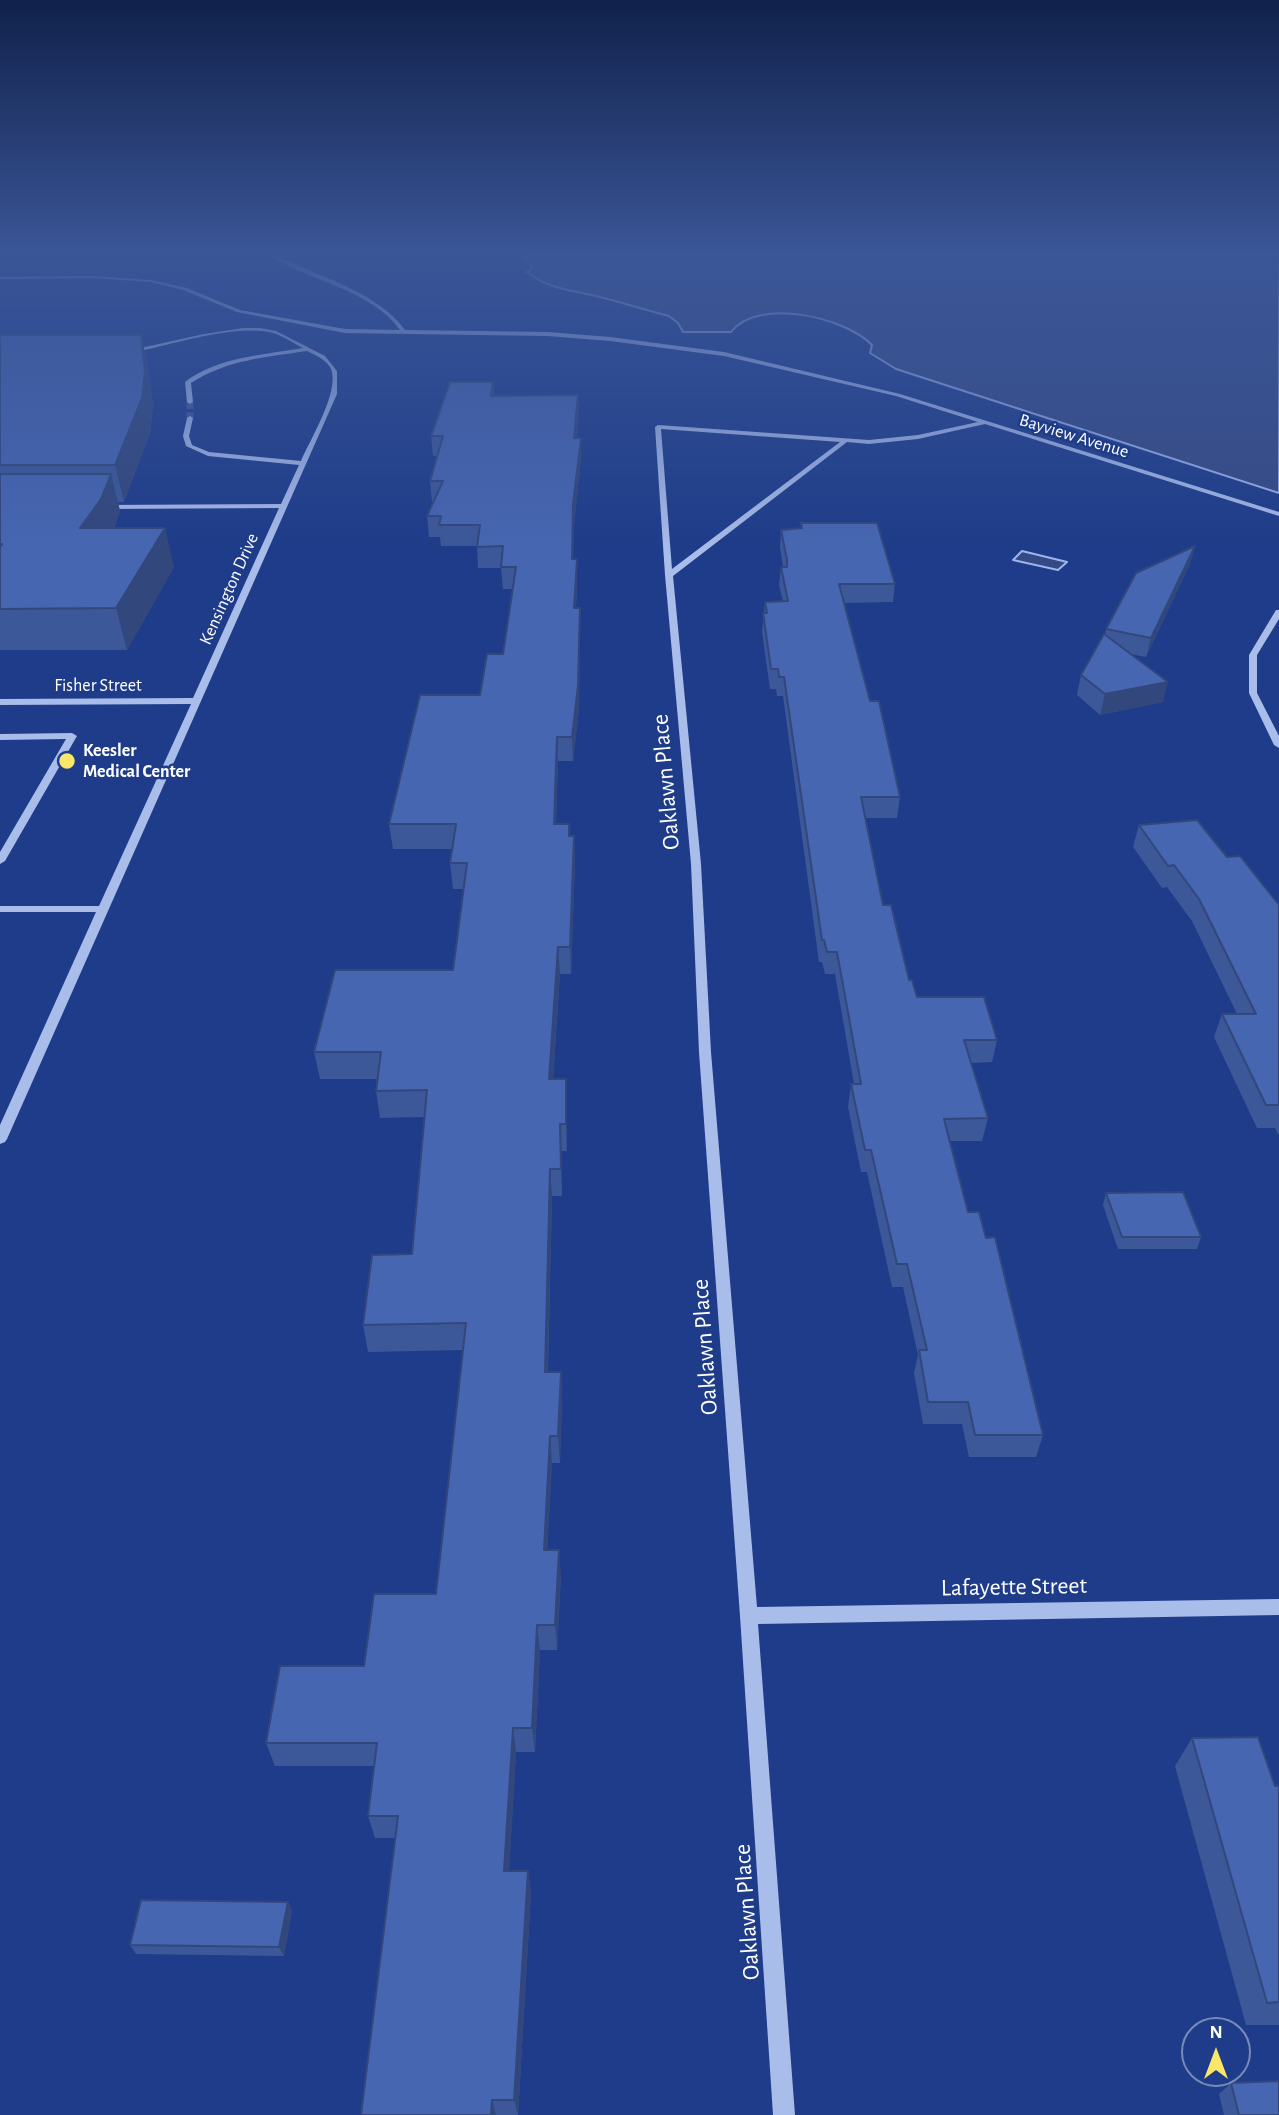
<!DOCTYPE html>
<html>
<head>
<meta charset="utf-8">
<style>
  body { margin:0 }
  #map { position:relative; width:1279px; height:2115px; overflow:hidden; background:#1e3c89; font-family:"Alegreya Sans",sans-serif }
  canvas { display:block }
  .north { position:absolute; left:1181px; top:2017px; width:70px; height:70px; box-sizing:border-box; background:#1e3c89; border:2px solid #788ab8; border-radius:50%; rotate:0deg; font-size:19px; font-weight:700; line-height:28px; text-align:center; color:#fff }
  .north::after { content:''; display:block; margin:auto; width:24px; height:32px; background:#fae668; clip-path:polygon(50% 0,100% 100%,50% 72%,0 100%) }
</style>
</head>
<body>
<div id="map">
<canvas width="1279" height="2115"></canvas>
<div class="north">N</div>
</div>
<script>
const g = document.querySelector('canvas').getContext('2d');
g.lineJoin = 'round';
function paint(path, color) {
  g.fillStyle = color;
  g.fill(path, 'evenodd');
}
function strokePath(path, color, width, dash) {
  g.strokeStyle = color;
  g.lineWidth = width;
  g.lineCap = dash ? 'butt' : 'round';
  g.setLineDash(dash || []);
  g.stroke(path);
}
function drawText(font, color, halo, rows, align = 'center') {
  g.font = font + ' "Alegreya Sans",sans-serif';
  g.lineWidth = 5;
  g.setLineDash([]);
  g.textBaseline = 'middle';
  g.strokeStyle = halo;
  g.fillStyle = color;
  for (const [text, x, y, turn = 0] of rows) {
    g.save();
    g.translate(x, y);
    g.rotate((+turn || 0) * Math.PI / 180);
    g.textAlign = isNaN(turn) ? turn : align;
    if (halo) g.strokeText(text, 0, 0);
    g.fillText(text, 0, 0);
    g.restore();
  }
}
const water = new Path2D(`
  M522,256H1279V493L896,369L870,353L872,345C845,317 758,297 731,332H683L678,323L669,316C646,310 623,303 600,297C574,290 549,290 527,272L532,269L529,260Z
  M1022,551L1067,562L1058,570L1013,560Z`);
paint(water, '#354a84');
strokePath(water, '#9db5ed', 2);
strokePath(new Path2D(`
  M190,402V418`), '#40599b', 7, [7, 3.5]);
paint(new Path2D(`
  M271,256H276C317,275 379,293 405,330L548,332L610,337L724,352L900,394L1279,512V516L985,424L918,439L869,444L847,442L673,576L701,864L711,1052L757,1607L1279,1599V1615L758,1624L795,2115H773L740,1616L699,1052L691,864L665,575L655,427L658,425L869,440L918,435L978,422L896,396L724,356L610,341L548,336L345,333L237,312L183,290L151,282L92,278L0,279V277L92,276L151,280L187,288L240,310L345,329L400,330C372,290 309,281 271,256ZM661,429L840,442L672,569Z
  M243,328H260L276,331L325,356L337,371V394L7,1139L5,1142L0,1144V1125L96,912H0V906H99L191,704L0,705V699L193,698L279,508L102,509L98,507L102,505L281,504L299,465L208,456L186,446L183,436L187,418L190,416L193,418L189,436L192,445L209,452L301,461C310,440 342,388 330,367C325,359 315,355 307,351C267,357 226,360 191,383L193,402L190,404L187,402L185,382C217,357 263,355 303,348C293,343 283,336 273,333C235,323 169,346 130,353L127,351L204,334Z
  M1276,610H1279V619L1257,655V693L1279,736V748L1274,745L1249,693V655Z
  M72,733L77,736L5,861L0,864V852L66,739L0,740V734Z`), '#a9bdeb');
paint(new Path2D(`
  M0,335H141L148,367L153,406L150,433L124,502H118L120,511L114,528L174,567L127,650H0Z
  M493,382L494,396L578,395L579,414L577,438L581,458L574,525L573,559H577V581L576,608H580L579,709L573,761H558L556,824L570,836H574L575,862L571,974H560L553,1079L567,1106V1151H561L562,1196H552L548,1372H561L562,1399L560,1463H552L547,1550L561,1575L557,1650H540L535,1752H516L509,1871H528L531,1893L518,2115H361L395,1838H375L368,1816L374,1766H275L266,1743L364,1666L436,1594L463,1350L368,1352L363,1325L412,1254L424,1117L380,1118L376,1091L377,1079H320L314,1052L453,970L464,889H453L450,863L452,849H393L389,824L480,695L503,654L513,589H503L501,568H478L477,546H441L440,537H429L427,516L433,502H432L430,481L437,456H433L431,436Z
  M801,523L895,584L893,602L844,603L870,701L900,797L897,818H865L883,905L909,980L917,997L997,1040L992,1062L971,1063L988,1118L982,1141H950L968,1212L1043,1435L1036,1457H969L962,1424H923L914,1373L918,1355L903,1287H892L867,1172H861L848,1107L851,1084H854L835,974H825L822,962H819L783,696H777L776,689H770L762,632L765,602L783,601L779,585L781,567H783L780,548L781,530L801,528Z
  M1195,546L1190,564L1146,657L1130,654L1163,702L1100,715L1077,695L1081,675L1105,635L1106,629Z
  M1139,825L1227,857L1279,905V1136L1275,1128H1257L1214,1037L1222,1014H1237L1192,921L1167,887L1162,888L1133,847Z
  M1106,1193L1201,1237L1197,1249H1118L1103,1205Z
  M1192,1738L1275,1786H1279V2025H1246L1175,1766Z
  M288,1902L292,1911L284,1956L136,1954L130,1945Z
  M1231,2083L1279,2115H1224L1219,2094Z`), '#3d5898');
paint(new Path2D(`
  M141,335L148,367L153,406L150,433L124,502L115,465Z
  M578,395L579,414L575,458L574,438Z
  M581,438V458L574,525L573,581V504Z
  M111,474L120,511L110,537L80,528Z
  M165,528L174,567L127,650L116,608Z
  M1195,546L1190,564L1146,657L1151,638Z
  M577,559V581L575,631L574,608Z
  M580,608L579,709L573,761L572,737Z
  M1168,682L1163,702L1100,715L1105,694Z
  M557,737L558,761L555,850L554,824Z
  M574,836L575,862L571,974L570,947Z
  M558,947L560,974L551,1106L549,1079Z
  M566,1079L567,1106V1151L566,1124Z
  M550,1169L552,1196L547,1399L545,1372Z
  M561,1372L562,1399L560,1463L558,1436Z
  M550,1436L552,1463L546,1575L544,1550Z
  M559,1550L561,1575L557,1650L555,1625Z
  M537,1625L540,1650L535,1752L532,1728Z
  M513,1728L516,1752L508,1893L504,1871Z
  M528,1871L531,1893L518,2115L514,2100Z
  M288,1902L292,1911L284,1956L279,1947Z
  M492,2100L496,2115H491Z`), '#32477c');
const building = new Path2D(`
  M0,335H141L145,372L142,398L115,465H0Z
  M450,382H493L491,396L578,395L574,438H581L573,504L572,559H577L574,608H580L578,686L572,737H557L554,824H569V836H574L570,947H558L549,1079H566V1124H560L561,1169H550L545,1372H561L558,1436H550L544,1550H559L555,1625H537L532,1728H513L504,1871H528L514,2100H492L491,2115H361L398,1816H368L377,1743H266L280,1666H364L374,1594H436L466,1323L363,1325L372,1255L412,1254L427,1090L376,1091L381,1052H314L335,970H453L467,863H450L456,824H389L420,695H480L487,654H503L516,567H501L503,546L477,547L480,525H439L441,516H427L443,481H430L443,436H431Z
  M0,474H111L101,499L80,528H165L116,608L0,609V547L2,544H0Z
  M801,523H877L895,584H839L870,701H879L900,797H861L883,905H891L909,980H912L917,997H984L997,1040H964L988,1118L944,1119L968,1212H979L986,1238L995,1237L1043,1435H975L968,1402H928L919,1350H927L907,1264H897L871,1150H865L851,1084H861L837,952H827L824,940H822L784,677H779L778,669H771L763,613H767L765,602L788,601L781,567H787V560L781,530L802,528Z
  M1195,546L1151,638L1106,629L1136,573Z
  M1104,634L1168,682L1105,694L1081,675Z
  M1197,820L1227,857L1240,856L1279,905V1105H1266L1222,1014H1256L1199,899L1174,865L1168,866L1139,825Z
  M1183,1192L1201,1237H1122L1106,1193Z
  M1258,1737L1275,1786H1279V2002L1267,2003L1192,1738Z
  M141,1900L288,1902L279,1947L130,1945Z
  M1279,2081V2115H1239L1231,2083Z`);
paint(building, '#4766b1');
strokePath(building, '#32477c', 2);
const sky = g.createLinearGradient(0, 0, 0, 552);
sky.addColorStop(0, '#10214b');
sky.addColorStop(0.46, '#3b5697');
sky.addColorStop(1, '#3b569700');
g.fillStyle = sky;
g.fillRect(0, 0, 1279, 552);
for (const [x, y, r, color] of [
  [67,761,9,"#fae668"]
]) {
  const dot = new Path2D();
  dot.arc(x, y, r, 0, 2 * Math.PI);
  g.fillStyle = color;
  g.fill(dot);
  strokePath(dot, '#1e3c89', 2.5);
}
drawText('18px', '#fff', '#1e3c89', [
  ["Bayview Avenue",1074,436,17],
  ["Kensington Drive",229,589,-66],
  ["Fisher Street",98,686]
]);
drawText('bold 18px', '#fff', '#1e3c89', [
  ["Keesler",83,751],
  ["Medical Center",83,772]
], 'left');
drawText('24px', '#fff', '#1e3c89', [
  ["Oaklawn Place",666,782,-95],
  ["Oaklawn Place",705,1347,-94],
  ["Lafayette Street",1014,1587,-1],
  ["Oaklawn Place",747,1912,-94]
]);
</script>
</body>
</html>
